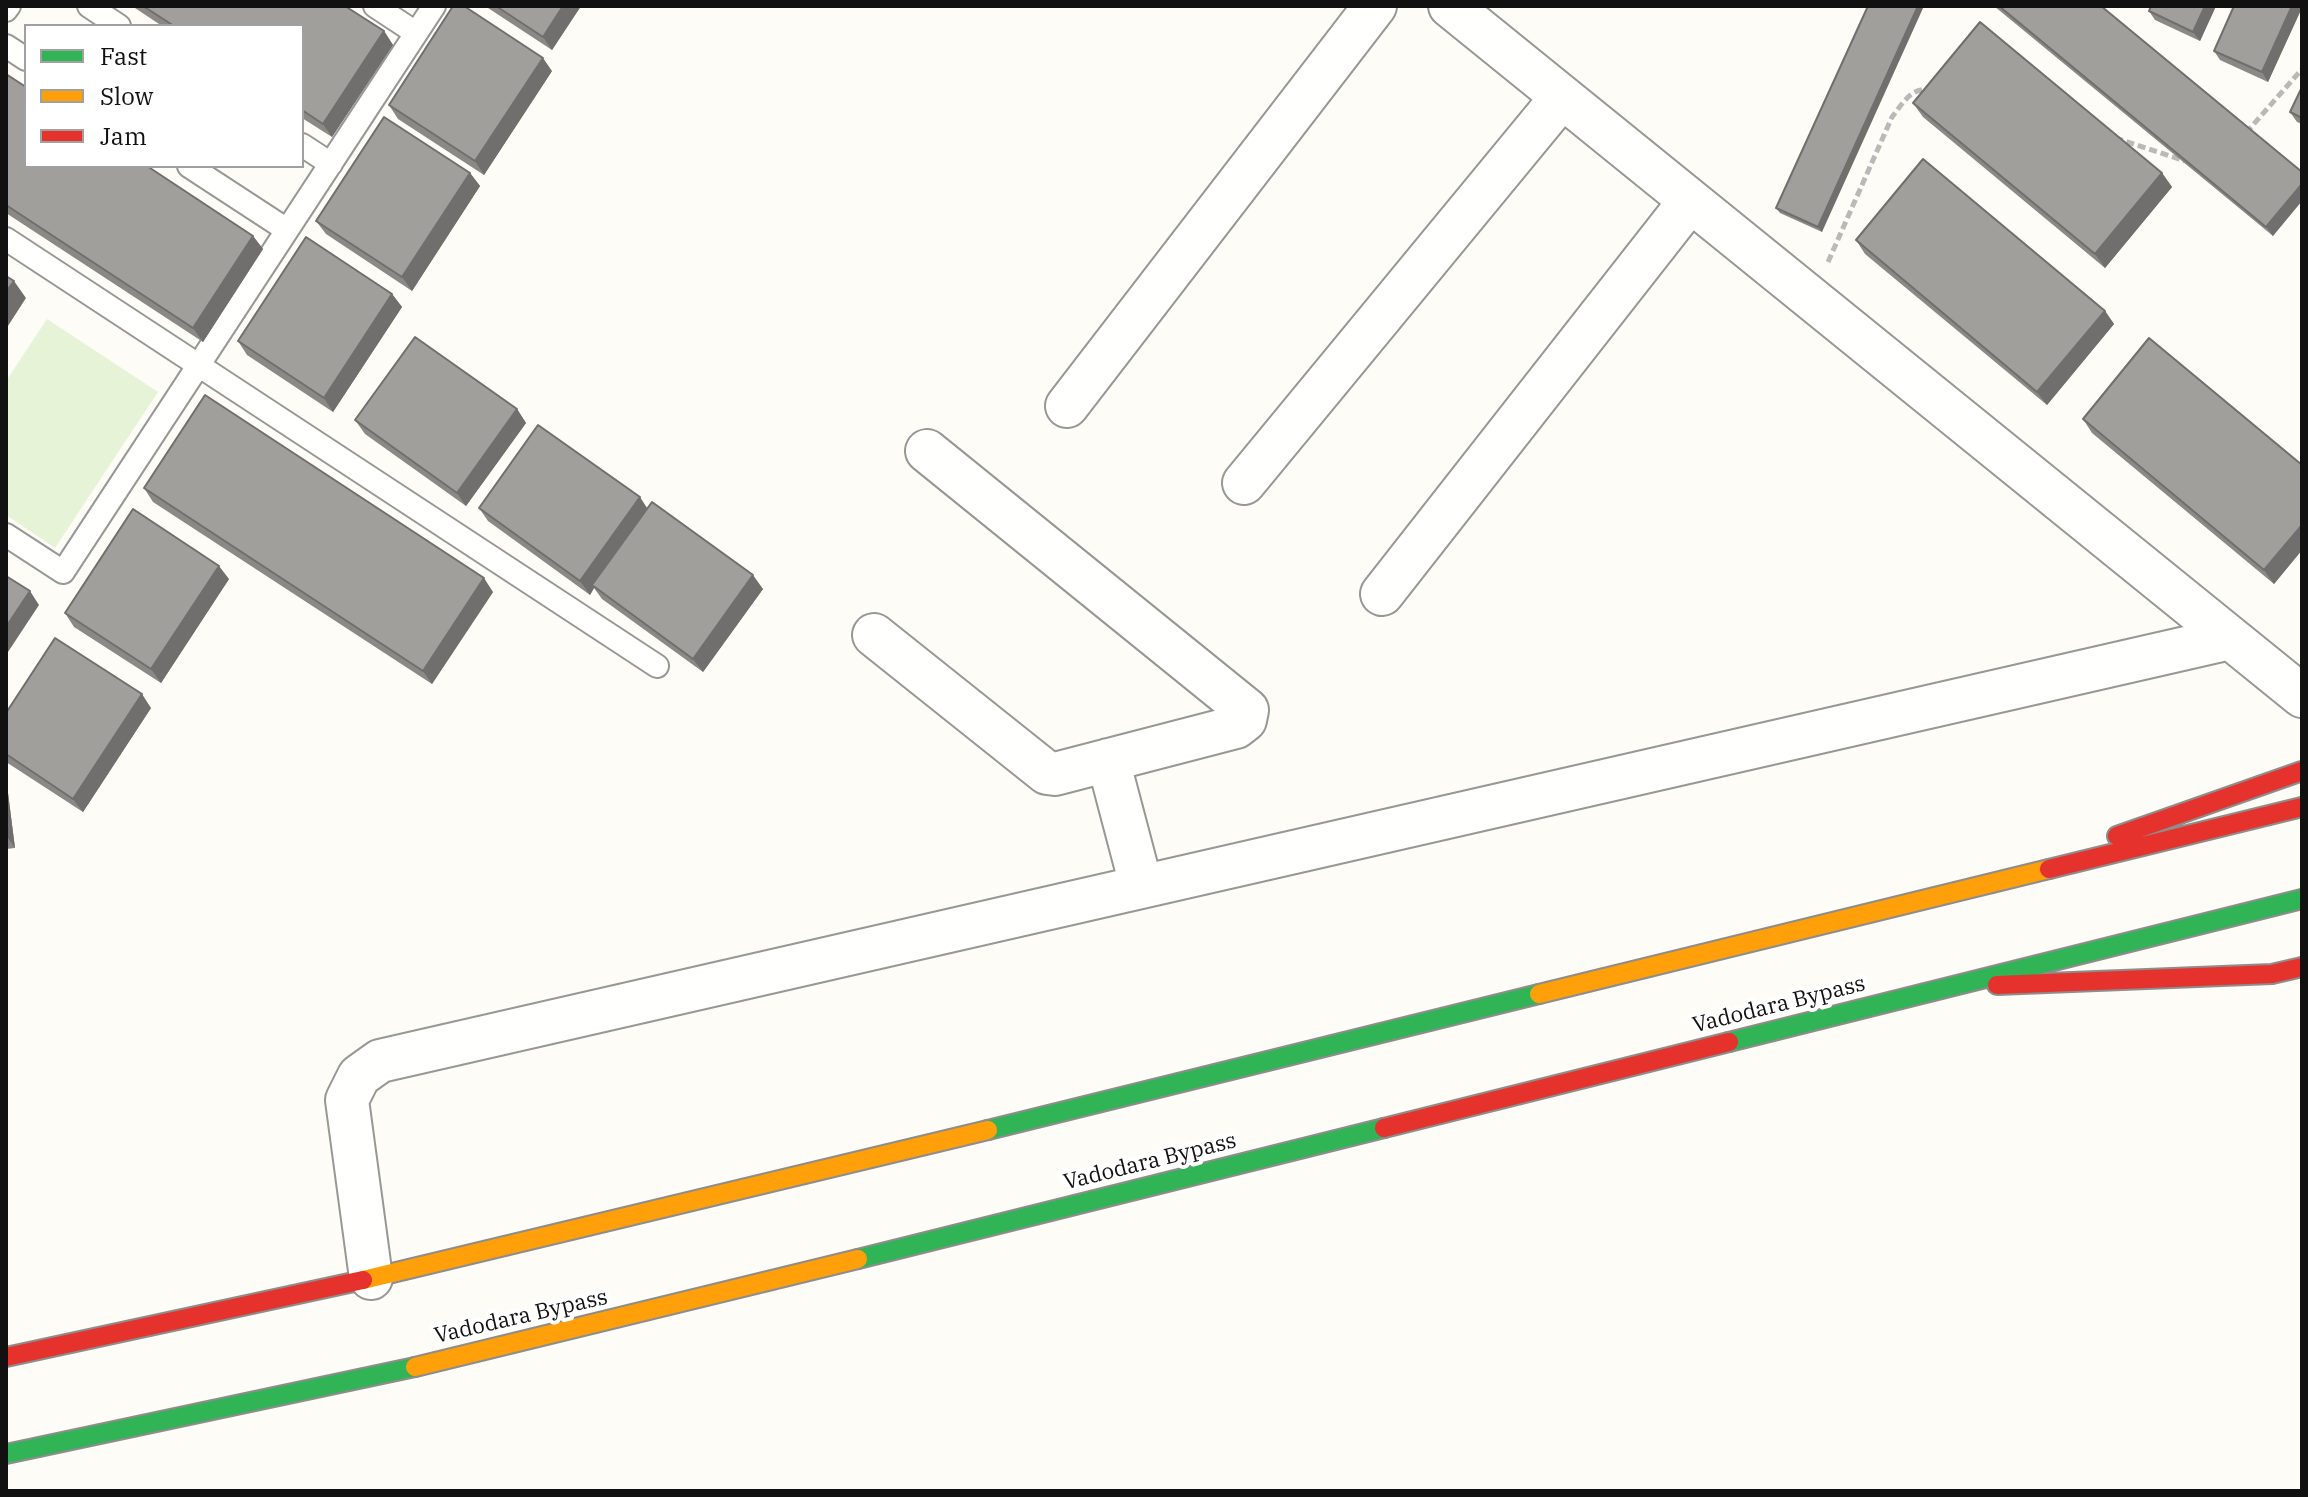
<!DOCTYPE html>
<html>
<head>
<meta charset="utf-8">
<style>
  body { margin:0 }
  #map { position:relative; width:2308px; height:1497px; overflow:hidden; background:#fdfcf7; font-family:"IBM Plex Serif",serif }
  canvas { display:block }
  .frame { position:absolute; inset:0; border:8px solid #111; pointer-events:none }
  .legend { position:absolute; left:24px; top:24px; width:280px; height:144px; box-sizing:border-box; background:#fff; border:2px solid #a0a0a0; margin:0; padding:10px 14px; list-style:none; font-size:24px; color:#111 }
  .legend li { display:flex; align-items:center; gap:16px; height:40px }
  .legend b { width:40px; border:2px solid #a0a0a0 }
</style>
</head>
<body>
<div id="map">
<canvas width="2308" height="1497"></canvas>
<div class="frame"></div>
<ul class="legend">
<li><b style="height:10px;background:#30b455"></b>Fast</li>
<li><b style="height:10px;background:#ff9f0a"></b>Slow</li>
<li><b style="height:10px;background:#e5322d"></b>Jam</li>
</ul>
</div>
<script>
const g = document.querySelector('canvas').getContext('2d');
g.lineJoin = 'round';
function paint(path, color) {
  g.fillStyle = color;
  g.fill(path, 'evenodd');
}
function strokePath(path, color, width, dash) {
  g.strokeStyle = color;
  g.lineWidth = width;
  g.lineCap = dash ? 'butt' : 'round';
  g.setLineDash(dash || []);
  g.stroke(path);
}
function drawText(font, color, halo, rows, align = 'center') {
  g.font = font + ' "IBM Plex Serif",serif';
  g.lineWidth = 8;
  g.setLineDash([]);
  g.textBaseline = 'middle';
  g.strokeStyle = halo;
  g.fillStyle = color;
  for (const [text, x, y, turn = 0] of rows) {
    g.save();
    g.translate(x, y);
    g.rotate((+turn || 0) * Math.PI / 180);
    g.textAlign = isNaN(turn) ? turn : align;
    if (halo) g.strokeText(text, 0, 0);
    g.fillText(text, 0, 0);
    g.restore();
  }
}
paint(new Path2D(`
  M47,319L158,392L55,548L6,515V381Z`), '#e7f3d7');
const lane = new Path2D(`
  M89,6L119,26
  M375,6L416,33
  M6,10L9,6
  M6,46L26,59
  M302,145L331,164
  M189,166L287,230
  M6,239L657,666
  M6,535L63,572L434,6`);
const street = new Path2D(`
  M1450,6L2302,696
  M1067,406L1375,6
  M1244,483L1562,97
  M1382,594L1690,201
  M874,635L1047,773L1055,774L1236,727L1245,720L1247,710L927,451
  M1108,760L1141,885
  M371,1278L347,1100L359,1076L380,1061L2230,638`);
const fast = new Path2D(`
  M1729,1042L2302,899
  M988,1130L1539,994
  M858,1259L1384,1128
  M6,1454L415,1367`);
const slow = new Path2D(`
  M1539,994L2049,869
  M363,1280L988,1130
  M415,1367L858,1259`);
const jam = new Path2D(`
  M2117,836L2302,771
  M2049,869L2302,807
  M1997,985L2272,974L2302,967
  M1384,1128L1729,1042
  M6,1357L363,1280`);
strokePath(lane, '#979795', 26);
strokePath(street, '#979795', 46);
strokePath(fast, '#8e8d8b', 22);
strokePath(slow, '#8e8d8b', 22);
strokePath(jam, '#8e8d8b', 22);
strokePath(new Path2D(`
  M2246,133L2302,69
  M2115,138L2185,161
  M1828,262L1892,117C1902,104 1912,86 1931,90`), '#b9b9b8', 5, [8, 4]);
strokePath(lane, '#fffffe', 22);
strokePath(street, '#fffffe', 42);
strokePath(fast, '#30b455', 18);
strokePath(slow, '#ff9f0a', 18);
strokePath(jam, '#e5322d', 18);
paint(new Path2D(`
  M132,6H345L384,31L393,45L332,137L302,118V26H162Z
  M485,6H581L552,50Z
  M1868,6L1822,232L1780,213L1776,208Z
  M1994,6H2101L2302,172L2273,236Z
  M2216,6L2200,41L2155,20L2149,11Z
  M2302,6L2268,82L2220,60L2214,51Z
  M552,71L484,175L398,119L389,105Z
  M6,74L253,236L263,249L203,342L6,213Z
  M2302,87V124L2297,122L2290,112Z
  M1913,103L2162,173L2172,187L2105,268L1923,117Z
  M470,173L480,186L412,291L326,234L316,221Z
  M1856,240L2105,311L2114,324L2047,405L1865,254Z
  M392,294L402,307L333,412L247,355L238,341Z
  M517,409L526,423L466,506L365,434L355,420Z
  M2083,419L2302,465V550L2274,584L2092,433Z
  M144,488L493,592L432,684L153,502Z
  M479,508H647L763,589L703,672L602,599L594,588L590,595L488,521Z
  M229,579L161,683L74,627L65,613Z
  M151,708L83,812L6,762V713Z
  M6,790L8,793L15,848L6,849Z`), '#8a8986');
paint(new Path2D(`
  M563,6H581L552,50L543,37Z
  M1918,6H1924L1822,232L1818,227Z
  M2205,6H2216L2200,41L2193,32Z
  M2292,6H2302V8L2268,82L2262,72Z
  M384,31L393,45L332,137L323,124Z
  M543,58L552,71L484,175L475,161Z
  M470,173L480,186L412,291L402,277Z
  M2162,173L2172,187L2105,268L2095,254Z
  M2302,184V201L2273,236L2266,227Z
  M253,236L263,249L203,342L193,328Z
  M14,281L26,298L6,329V292Z
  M392,294L402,307L333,412L324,398Z
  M2105,311L2114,324L2047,405L2037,392Z
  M517,409L526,423L466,506L457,493Z
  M640,497L649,511L592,585L594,588L590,595L580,581Z
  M2302,525V550L2274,584L2264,570Z
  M219,566L229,579L161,683L151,669Z
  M753,575L763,589L703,672L693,659Z
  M484,578L493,592L432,684L423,671Z
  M30,591L39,605L6,655V627Z
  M142,694L151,708L83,812L73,799Z
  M6,790L8,793L15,848L6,835Z`), '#716f6d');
const building = new Path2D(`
  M143,6H345L384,31L323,124L302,110V26H174Z
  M453,6H464L543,58L475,161L389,105Z
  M496,6H563L543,37Z
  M1868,6H1918L1818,227L1776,208Z
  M1999,6H2101L2302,172V184L2266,227Z
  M2151,6H2205L2193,32L2149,11Z
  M2234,6H2292L2262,72L2214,51Z
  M1980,22L2162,173L2095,254L1913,103Z
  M6,74L26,87V166H147L253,236L193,328L6,205Z
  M2302,87V118L2290,112Z
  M384,117L470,173L402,277L316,221Z
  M1923,159L2105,311L2037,392L1856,240Z
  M306,237L392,294L324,398L238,341Z
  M6,276L14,281L6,292Z
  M415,337L517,409L457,493L355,420Z
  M2149,338L2302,465V525L2264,570L2083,419Z
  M205,395L484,578L423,671L144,488Z
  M538,425L640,497L580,581L479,508Z
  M652,502L753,575L693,659L592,585Z
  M133,509L219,566L151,669L65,613Z
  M6,576L30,591L6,627Z
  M55,638L142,694L73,799L6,754V713Z`);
paint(building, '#a19f9c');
strokePath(building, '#716f6d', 2);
drawText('22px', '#111', '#fff', [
  ["Vadodara Bypass",1779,1005,-14],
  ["Vadodara Bypass",1150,1162,-14],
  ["Vadodara Bypass",521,1317,-13]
]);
</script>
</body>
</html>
